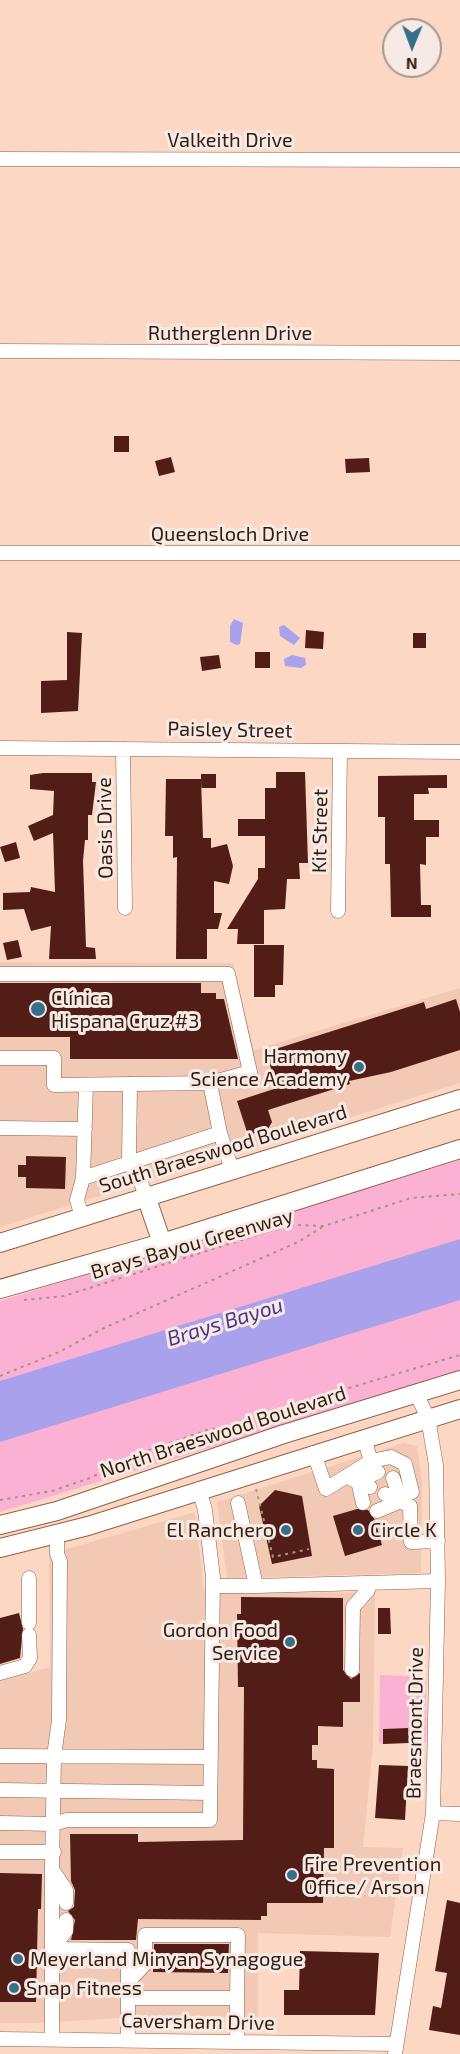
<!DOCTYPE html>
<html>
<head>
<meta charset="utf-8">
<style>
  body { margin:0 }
  #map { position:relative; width:460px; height:2054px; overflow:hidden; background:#fcd7c4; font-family:"Exo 2",sans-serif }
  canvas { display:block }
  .north { position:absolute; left:382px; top:18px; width:60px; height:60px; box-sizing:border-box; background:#f7eae4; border:2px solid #a8988f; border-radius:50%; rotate:181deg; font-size:16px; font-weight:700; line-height:24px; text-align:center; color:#321c10 }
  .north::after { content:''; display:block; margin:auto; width:21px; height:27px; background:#366f89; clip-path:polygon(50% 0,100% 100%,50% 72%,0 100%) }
</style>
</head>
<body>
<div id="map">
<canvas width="460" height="2054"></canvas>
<div class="north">N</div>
</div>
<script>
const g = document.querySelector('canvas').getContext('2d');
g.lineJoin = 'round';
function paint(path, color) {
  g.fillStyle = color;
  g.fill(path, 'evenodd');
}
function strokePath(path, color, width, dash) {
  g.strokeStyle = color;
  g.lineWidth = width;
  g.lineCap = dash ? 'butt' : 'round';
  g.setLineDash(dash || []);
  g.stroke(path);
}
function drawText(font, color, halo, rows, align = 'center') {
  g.font = font + ' "Exo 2",sans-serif';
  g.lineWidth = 6;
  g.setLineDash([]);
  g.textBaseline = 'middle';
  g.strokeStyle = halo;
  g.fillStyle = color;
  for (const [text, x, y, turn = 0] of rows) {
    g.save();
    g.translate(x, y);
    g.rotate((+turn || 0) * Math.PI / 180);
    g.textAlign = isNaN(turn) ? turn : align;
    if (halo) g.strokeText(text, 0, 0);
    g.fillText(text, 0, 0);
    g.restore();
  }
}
paint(new Path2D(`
  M0,962L233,963L254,1050L460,988V1083L0,1227Z
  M404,1443L417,1446L422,1482L421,1573L227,1578L217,1502Z
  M195,1512L204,1592L375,1593L373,1745L363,1847L403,1848L390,1937L258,1933V2017H133L40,2023H0V1681L50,1667L49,1554Z`), '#f2c9b5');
paint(new Path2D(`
  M460,1160V1371L0,1512V1301Z
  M380,1675L426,1677V1742L409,1743L408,1728L383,1729V1744L379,1743Z`), '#fab1d4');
paint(new Path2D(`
  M234,619L243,623L240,644L237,645L230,642V626Z
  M284,625L300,638L294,645L280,636L279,627Z
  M292,655L305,658L306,665L301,668L285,666L284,659Z
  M460,1239V1300L0,1442V1381Z`), '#aaa1ed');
paint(new Path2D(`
  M114,436H129V452H114Z
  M171,457L175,472L159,476L155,461Z
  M369,458L370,472L346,473L345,459Z
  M306,630L324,632L323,649L305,648Z
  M67,632L82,633L78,711L41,713V681L67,680Z
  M413,633H426V648H413Z
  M255,652H270V668H255Z
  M219,655L221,668L202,671L200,657Z
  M276,772H305L308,863H299L300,879H287L285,909L264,910V944H237L238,929H227L258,879V868H265V836H238V819H265V788H276Z
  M43,773H92V782H96L92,815H88V840H85L83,861L86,947L95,948L96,959H49L51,926L31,931L24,909L3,910V893L30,892L31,887L55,892L53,833L34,841L28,826L53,815L54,791L30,789V775Z
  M201,774H216V788H201Z
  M447,775V788H428L429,794H414V820H439V837H426V865L420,864L421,905H431V917H391L390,864H385V817H378V776Z
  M166,779H201L203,838H211V848L227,844L233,866L229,884L214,881V913H222L218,929H207V959H176L177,857L173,858V836H165Z
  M16,842L20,858L5,862L0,847Z
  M18,940L22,957L7,960L3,943Z
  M254,945H284L283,985H275V997H254Z
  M0,983H201V993H216V999H224L238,1059H70V1037H0Z
  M456,999L460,1012V1050L391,1072L349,1081L350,1084L268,1110L272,1122L268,1129L248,1135L237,1101L277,1088L266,1052L424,1002L426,1009Z
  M26,1156L66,1157L65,1189L26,1188V1177H18V1165H26Z
  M275,1490L302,1496L312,1556L272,1564L259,1506Z
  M357,1509L368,1510L375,1520L382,1545L345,1556L333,1516Z
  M241,1597L343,1598V1670L351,1679L360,1673V1702H343V1727L318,1726V1745H312V1760H317V1768L334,1769V1848H324L323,1903H267V1916H261V1920L138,1919L136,1940H71L75,1920L68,1911L74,1907L75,1890L71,1881L70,1834H138V1842L243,1840L244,1687H238L237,1614H241Z
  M378,1608H390L391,1634H378Z
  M19,1613L23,1629L20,1658L0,1664V1618Z
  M408,1728L409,1743L383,1744V1729Z
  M379,1765L408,1766L405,1820L375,1818Z
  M0,1873L42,1874L41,1909H38L36,2002H0Z
  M447,1900L460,1903V2035L429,2030L433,2006L441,2008L447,1973L435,1971Z
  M154,1944H229L228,1973L153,1972Z
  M300,1951L379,1953L375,2015H284V1990H299Z`), '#521d17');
const minor = new Path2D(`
  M0,159L460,160
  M0,351L460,353
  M0,553H460
  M0,748L460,752
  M123,749L125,908
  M338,911L340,751
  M0,974H228L250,1072L210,1083
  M0,1058H54V1085L210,1083L220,1133L83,1178
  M130,1084L129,1162L140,1180L146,1196
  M0,1128L85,1129
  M220,1133L232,1170
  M82,1217L77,1200L83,1178L86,1085
  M314,1453L326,1489L371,1461L364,1438
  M371,1461L391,1457L405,1464L412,1492
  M393,1478L401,1501
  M353,1480L358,1481L378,1472
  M385,1494L410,1506L411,1542L438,1541
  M363,1503L358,1481L370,1487
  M377,1511L401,1501
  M29,1578V1623
  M213,1586H256L238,1503
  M256,1586L438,1581
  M352,1670L353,1607L368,1590
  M0,1673L25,1666L30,1658L29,1635
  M0,1756L211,1757
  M0,1790L210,1793
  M433,1813L460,1814
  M0,1823L54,1824L67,1820H210L213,1577L205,1510L199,1489
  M0,1852H54
  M53,1871L66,1890V1903
  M52,1949L128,1950V1985
  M52,1949L66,1931V1920
  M128,1982L145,1964V1935H238L237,1998
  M0,2039L395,2044
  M52,2039V1869L54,1756L59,1720L60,1561L57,1554V1535
  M128,2040V1998H237V2042
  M395,2054L433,1813L438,1581L436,1465L428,1418L416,1393`);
const major = new Path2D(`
  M146,1196L162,1243
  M0,1243L460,1099
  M0,1289L162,1243L460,1149
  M0,1525L57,1511L284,1434L460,1380
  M0,1548L88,1526L460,1409`);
strokePath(minor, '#935e41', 15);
strokePath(major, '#935e41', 20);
strokePath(new Path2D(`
  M24,1300L64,1296L270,1231L296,1225L324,1226L411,1198L460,1194
  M0,1376L59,1352L104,1328L298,1242L324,1226
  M266,1422L292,1405L460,1355
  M256,1489L273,1557L309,1549
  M0,1500L52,1491L90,1478L132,1456L210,1429L255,1426`), '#b09180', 2, [3, 4.5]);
strokePath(minor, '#fff', 14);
strokePath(major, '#fff', 18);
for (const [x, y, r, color] of [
  [38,1009,8,"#366f89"],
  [359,1067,6,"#366f89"],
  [286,1530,6,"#366f89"],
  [358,1530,6,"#366f89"],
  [290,1642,6,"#366f89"],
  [292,1875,6,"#366f89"],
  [18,1959,6,"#366f89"],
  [14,1988,6,"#366f89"]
]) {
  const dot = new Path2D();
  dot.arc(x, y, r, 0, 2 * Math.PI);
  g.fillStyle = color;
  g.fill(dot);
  strokePath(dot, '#f7eae4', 2);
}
drawText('20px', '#321c10', '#f7eae4', [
  ["Valkeith Drive",230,140],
  ["Rutherglenn Drive",230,333],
  ["Queensloch Drive",230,534],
  ["Paisley Street",230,730,1],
  ["Oasis Drive",105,828,-91],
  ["Kit Street",320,831,-89],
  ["South Braeswood Boulevard",223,1149,-17],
  ["Brays Bayou Greenway",192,1244,-16],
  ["North Braeswood Boulevard",223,1432,-18],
  ["Braesmont Drive",415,1723,-89],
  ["Caversham Drive",198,2022,1]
]);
drawText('20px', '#321c10', '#f7eae4', [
  ["Clínica",51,998],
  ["Hispana Cruz #3",51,1021],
  ["Harmony",347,1056,"right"],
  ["Science Academy",347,1079,"right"],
  ["El Ranchero",274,1530,"right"],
  ["Circle K",370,1530],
  ["Gordon Food",278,1630,"right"],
  ["Service",278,1653,"right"],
  ["Fire Prevention",304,1864],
  ["Office/ Arson",304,1887],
  ["Meyerland Minyan Synagogue",30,1959],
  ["Snap Fitness",26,1988]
], 'left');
drawText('italic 21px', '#49358d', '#f7eae4', [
  ["Brays Bayou",225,1322,-17]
]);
</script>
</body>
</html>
